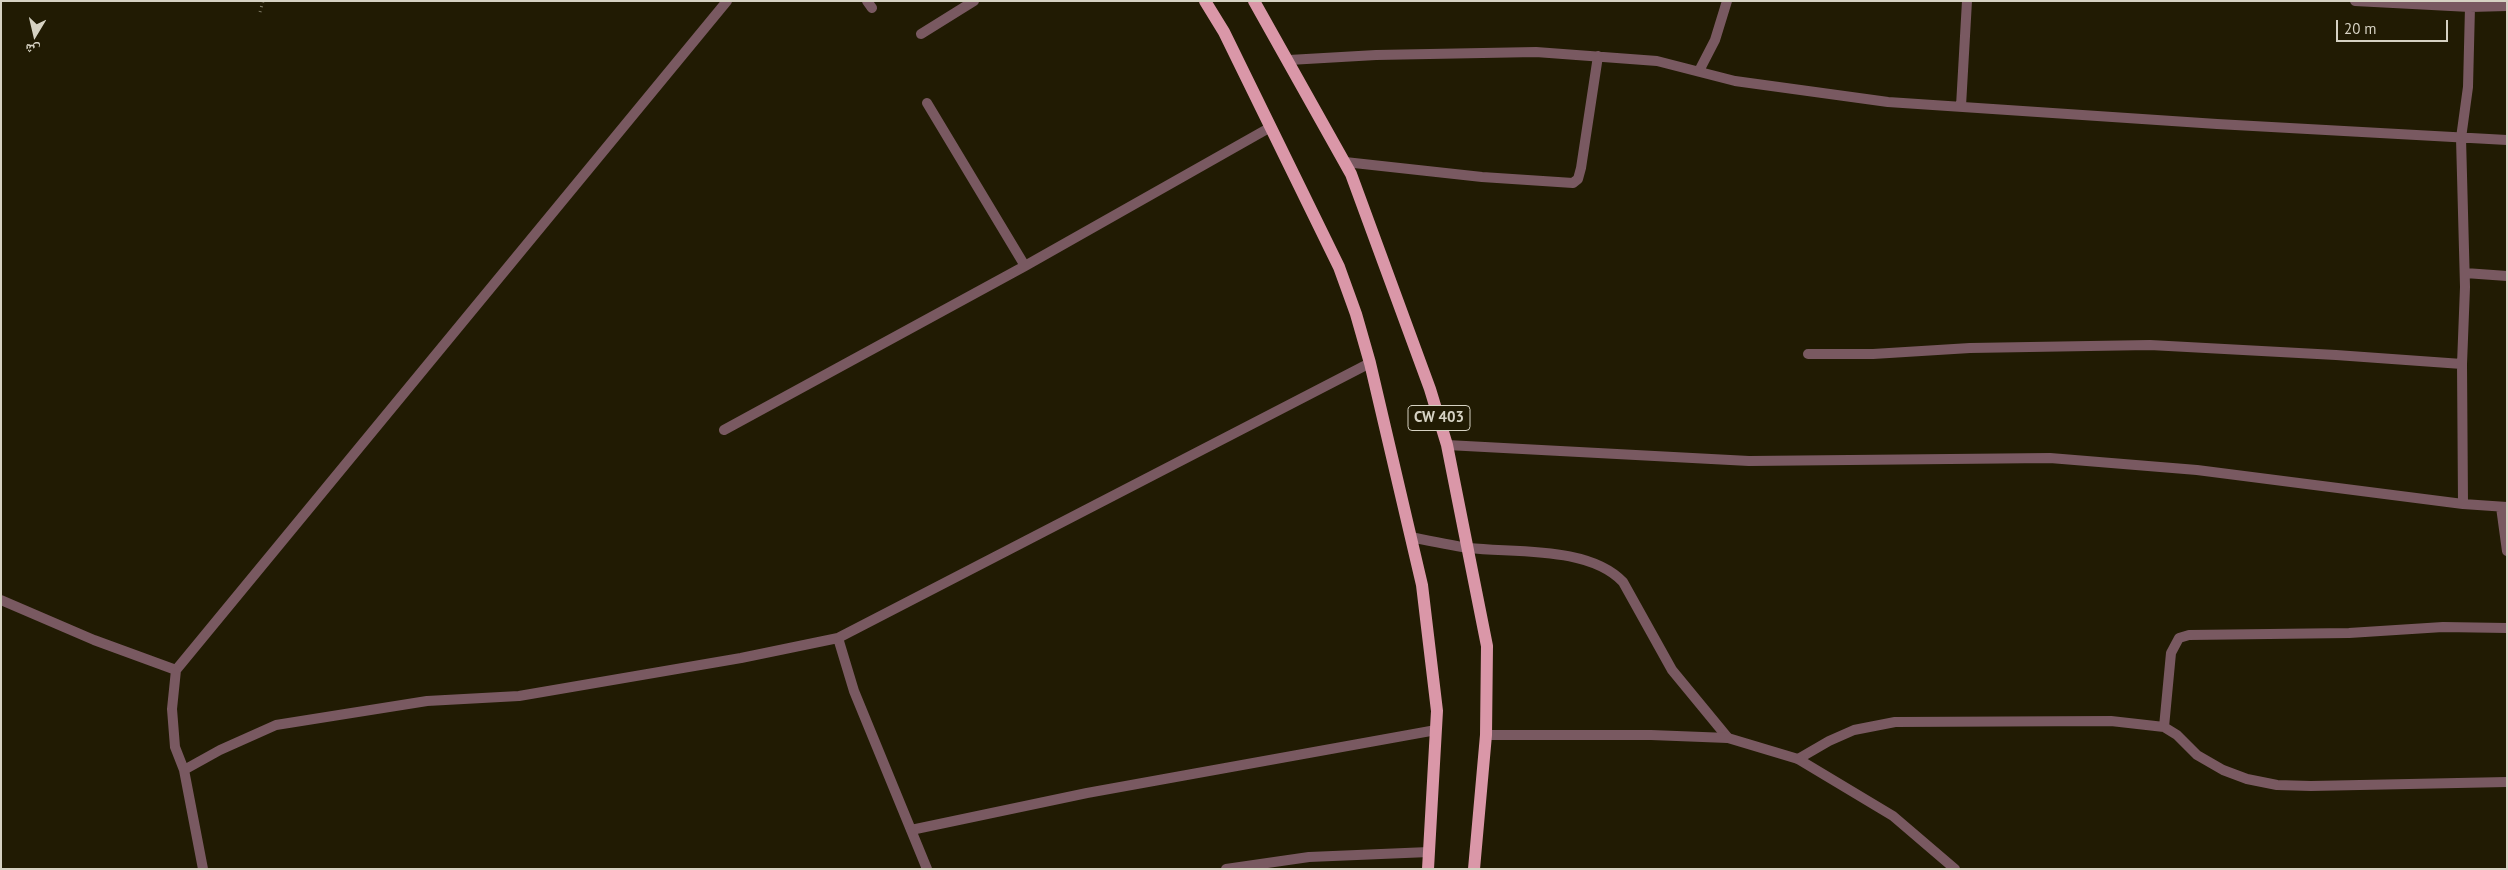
<!DOCTYPE html>
<html>
<head>
<meta charset="utf-8">
<style>
  body { margin:0 }
  #map { position:relative; width:2508px; height:870px; overflow:hidden; background:#211b03; font-family:"PT Sans","Noto Naskh Arabic",sans-serif }
  canvas { display:block }
  .frame { position:absolute; inset:0; border:2px solid #d6d2c3; pointer-events:none }
  .north { position:absolute; left:10px; top:10px; width:50px; height:50px; -webkit-text-stroke:4px #211b03; paint-order:stroke; rotate:189deg; font-size:14px; font-weight:700; line-height:20px; text-align:center; color:#d6d2c3 }
  .north::after { content:''; display:block; margin:auto; width:18px; height:22px; background:#d6d2c3; clip-path:polygon(50% 0,100% 100%,50% 72%,0 100%) }
  .scale { position:absolute; left:2336px; top:20px; width:112px; height:22px; box-sizing:border-box; border:2px solid #d6d2c3; border-top:0; padding-left:6px; font-size:15px; line-height:18px; white-space:nowrap; color:#d6d2c3; -webkit-text-stroke:4px #211b03; paint-order:stroke }
</style>
</head>
<body>
<div id="map">
<canvas width="2508" height="870"></canvas>
<div class="frame"></div>
<div class="north">ش</div>
<div class="scale">20 m</div>
</div>
<script>
const g = document.querySelector('canvas').getContext('2d');
g.lineJoin = 'round';
function strokePath(path, color, width, dash) {
  g.strokeStyle = color;
  g.lineWidth = width;
  g.lineCap = dash ? 'butt' : 'round';
  g.setLineDash(dash || []);
  g.stroke(path);
}
function drawText(font, color, halo, rows, align = 'center') {
  g.font = font + ' "PT Sans",sans-serif';
  g.lineWidth = 4.5;
  g.setLineDash([]);
  g.textBaseline = 'middle';
  g.strokeStyle = halo;
  g.fillStyle = color;
  for (const [text, x, y, turn = 0] of rows) {
    g.save();
    g.translate(x, y);
    g.rotate((+turn || 0) * Math.PI / 180);
    g.textAlign = isNaN(turn) ? turn : align;
    if (halo) g.strokeText(text, 0, 0);
    g.fillText(text, 0, 0);
    g.restore();
  }
}
strokePath(new Path2D(`
  M260,12L263,1`), '#837e6b', 3, [1, 4]);
strokePath(new Path2D(`
  M867,1L872,8
  M2355,1L2470,7
  M921,34L974,1
  M1289,60L1376,55L1536,52L1657,61L1735,81L1888,102L2217,124L2507,140
  M1699,71L1715,40L1727,1
  M927,103L1025,266
  M1961,106L1967,1
  M1345,162L1482,177L1573,183L1578,179L1581,168L1598,56
  M2465,273L2507,276
  M1808,354H1873L1970,348L2150,345L2336,355L2462,364
  M724,430L1025,266L1269,128
  M1447,445L1749,461L2050,458L2197,470L2463,504L2507,507
  M2463,504L2462,364L2465,287L2461,138L2468,87L2470,7L2507,6
  M2501,507L2507,551
  M1411,537C1430,541 1449,545 1469,548C1515,553 1589,546 1623,582L1672,670L1728,738
  M1,600L94,640L176,670
  M838,638L854,691L927,869
  M2164,727L2171,653L2179,638L2189,635L2349,633L2443,627L2507,628
  M1798,759L1829,741L1854,730L1895,722L2111,721L2164,727L2177,735L2197,755L2223,770L2247,779L2277,785L2311,786L2507,782
  M184,770L220,750L276,725L427,701L519,696L741,658L838,638L1370,363
  M911,830L1087,793L1436,730
  M203,869L184,770L175,747L172,709L176,670L727,1
  M1226,869L1309,857L1429,852`), '#795961', 10);
strokePath(new Path2D(`
  M1486,735H1651L1728,738L1798,759L1893,816L1955,869`), '#795961', 10);
strokePath(new Path2D(`
  M1205,1L1224,32L1339,267L1356,314L1370,363L1422,585L1437,711L1428,869
  M1254,1L1351,174L1430,389L1447,445L1487,646L1486,735L1474,869`), '#da97a8', 12);
for (const [x, y, w] of [
  [1439,418,62]
]) {
  const box = new Path2D();
  box.roundRect(x - w / 2, y - 12.5, w, 25, 4);
  g.fillStyle = '#211b03';
  g.fill(box);
  strokePath(box, '#d6d2c3', 1);
}
drawText('bold 15px', '#d6d2c3', null, [
  ["CW 403",1439,418]
]);
</script>
</body>
</html>
